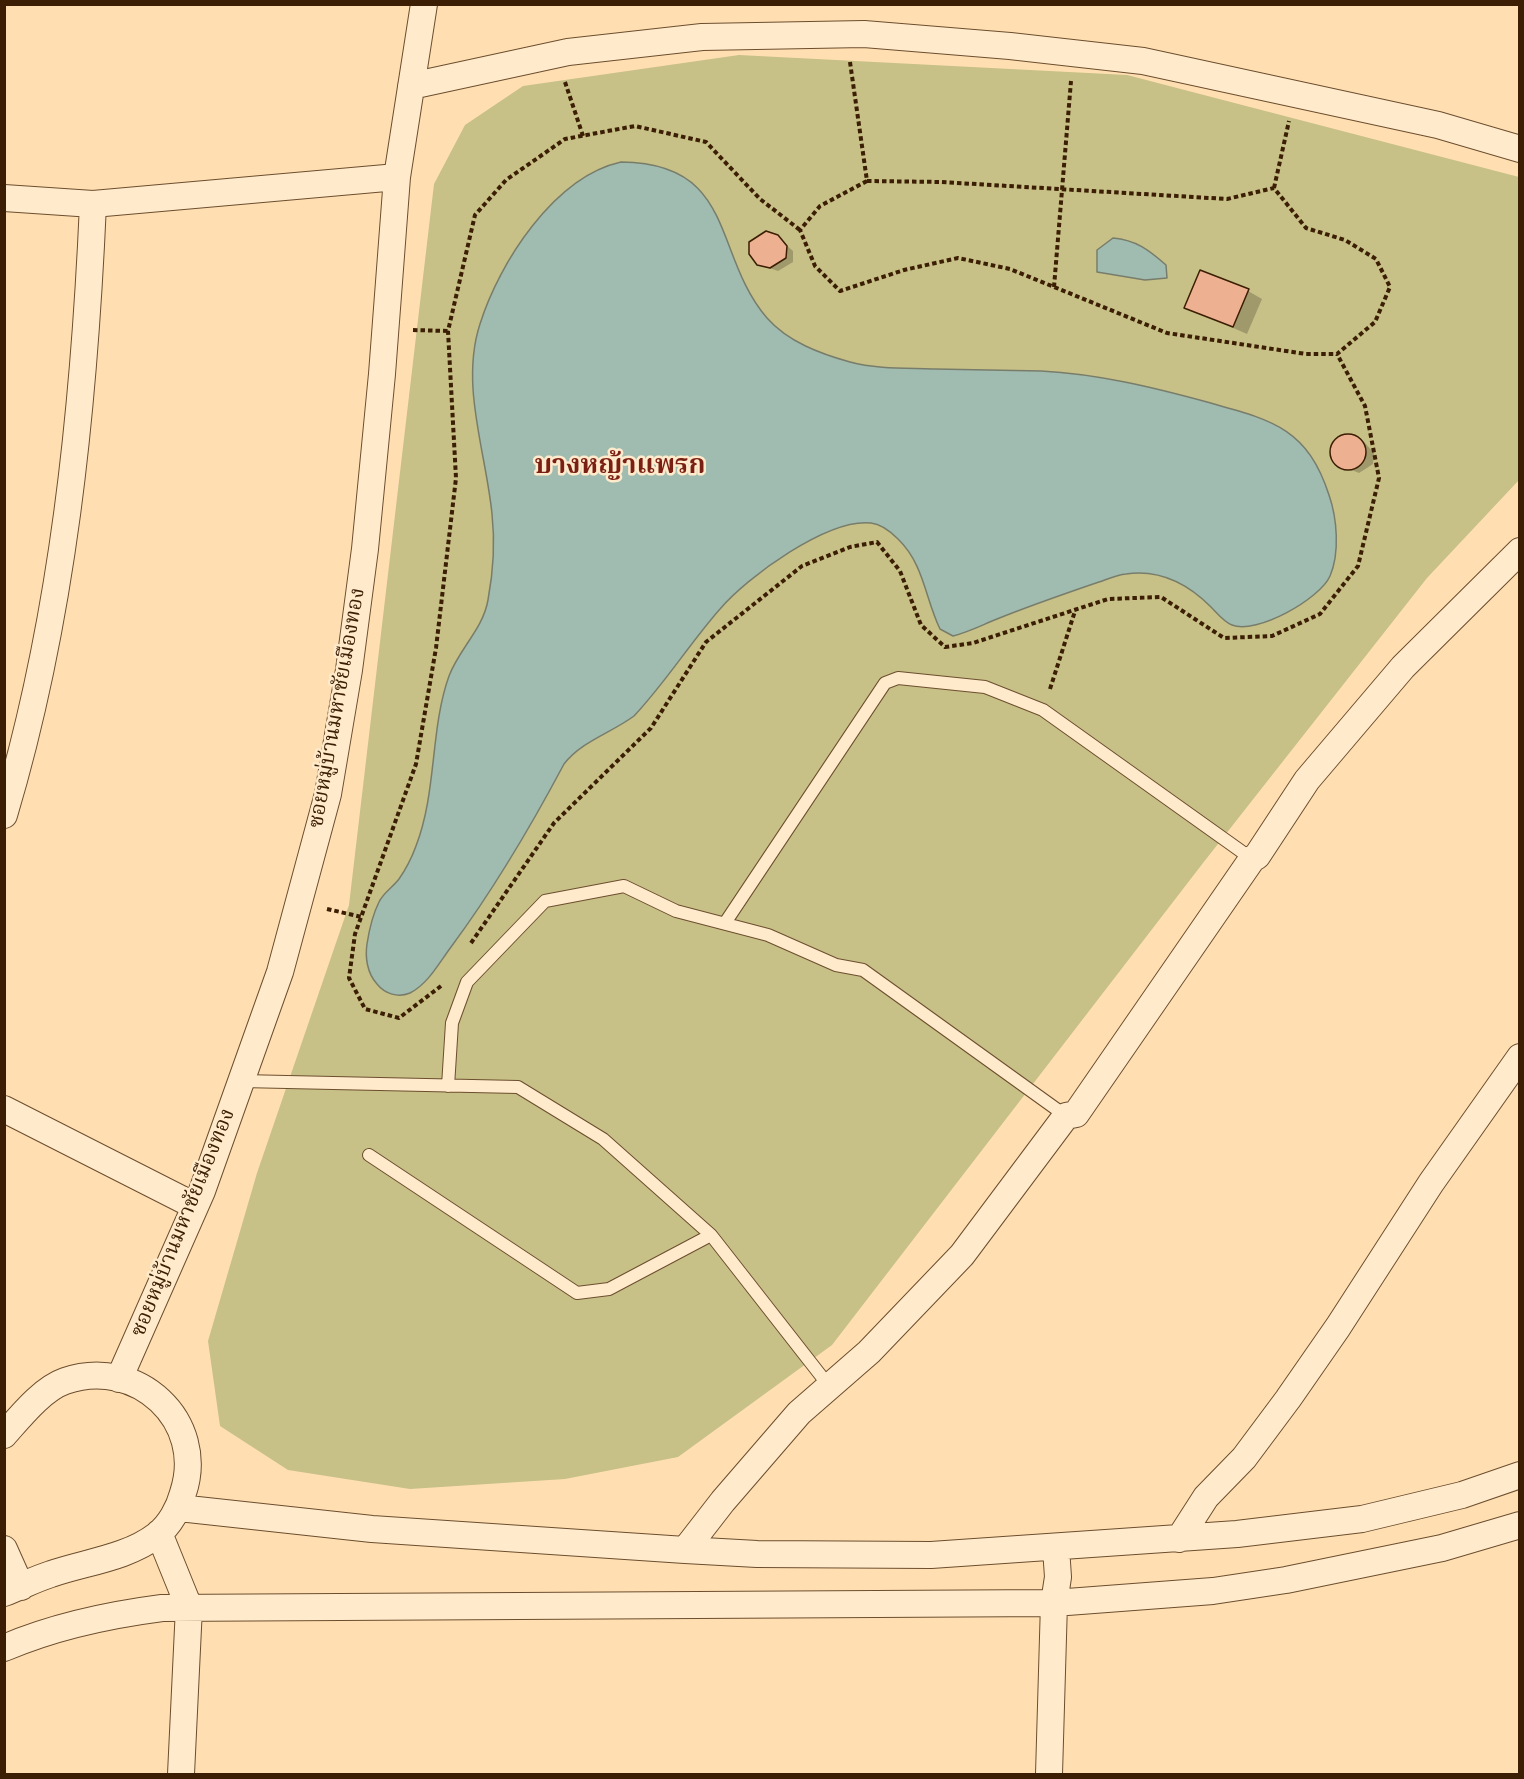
<!DOCTYPE html>
<html>
<head>
<meta charset="utf-8">
<style>
  body { margin:0 }
  #map { position:relative; width:1524px; height:1779px; overflow:hidden; background:#ffdfb1; font-family:Cardo,serif }
  canvas { display:block }
  .frame { position:absolute; inset:0; border:6px solid #3b1e03; pointer-events:none }
</style>
</head>
<body>
<div id="map">
<canvas width="1524" height="1779"></canvas>
<div class="frame"></div>
</div>
<script>
const g = document.querySelector('canvas').getContext('2d');
g.lineJoin = 'round';
function paint(path, color) {
  g.fillStyle = color;
  g.fill(path, 'evenodd');
}
function strokePath(path, color, width, dash) {
  g.strokeStyle = color;
  g.lineWidth = width;
  g.lineCap = dash ? 'butt' : 'round';
  g.setLineDash(dash || []);
  g.stroke(path);
}
function drawText(font, color, halo, rows, align = 'center') {
  g.font = font + ' Cardo,"Noto Serif Thai",serif';
  g.lineWidth = 5;
  g.setLineDash([]);
  g.textBaseline = 'middle';
  g.strokeStyle = halo;
  g.fillStyle = color;
  for (const [text, x, y, turn = 0] of rows) {
    g.save();
    g.translate(x, y);
    g.rotate((+turn || 0) * Math.PI / 180);
    g.textAlign = isNaN(turn) ? turn : align;
    if (halo) g.strokeText(text, 0, 0);
    g.fillText(text, 0, 0);
    g.restore();
  }
}
paint(new Path2D(`
  M739,55L1127,75L1519,177V480L1427,578L1203,863L832,1345L678,1457L565,1479L410,1489L288,1470L220,1426L208,1341L257,1173L349,905L434,184L465,125L523,86Z`), '#c7c087');
const water = new Path2D(`
  M621,162C737,163 712,254 767,318C788,342 821,354 850,362C876,369 905,368 932,369C968,370 1004,370 1041,371C1098,374 1152,387 1207,402C1271,420 1307,427 1329,495C1337,518 1340,553 1330,576C1320,599 1256,635 1232,625C1224,622 1217,613 1211,607C1188,584 1160,569 1126,574C1115,575 1104,581 1093,584C1061,595 1029,606 997,619C982,625 969,632 953,636L940,629C925,598 924,564 898,539C891,532 881,524 871,523C828,518 747,577 720,609C690,643 666,682 634,716C611,733 582,741 564,764C530,828 494,889 451,947C439,963 428,984 410,993C398,998 385,994 377,984C367,973 365,957 367,944C369,931 373,914 379,902C383,893 393,887 399,879C406,869 412,857 416,846C437,792 430,729 449,676C459,649 483,629 488,600C493,573 495,541 492,514C486,452 460,385 480,324C499,263 554,177 621,162Z
  M1113,238C1136,240 1149,250 1166,265L1167,278L1145,280L1097,272V250Z`);
paint(water, '#a0bcb0');
strokePath(water, '#787d6b', 1.5);
paint(new Path2D(`
  M777,237L793,251V262L778,271L758,264Z
  M1248,291L1262,299L1247,334L1186,307Z
  M1346,434L1365,443L1374,453L1373,464L1359,473L1339,465L1331,455L1332,445Z`), '#0003');
const building = new Path2D(`
  M766,231L778,235L787,246L786,258L770,268L757,265L749,254V242Z
  M1200,270L1249,289L1233,327L1184,308Z
  M1330 452a18 18 0 1 1 36 0a18 18 0 1 1-36 0Z`);
paint(building, '#edb191');
strokePath(building, '#3b1e03', 1.5);
const lane = new Path2D(`
  M725,923L885,683L898,678L985,687L1043,710L1252,859
  M241,1081L518,1087L603,1139L711,1235L829,1386
  M448,1086L452,1023L467,982L545,901L624,886L676,911L768,935L836,965L863,970L1066,1116
  M369,1155L577,1293L609,1289L711,1235`);
const street = new Path2D(`
  M411,86L568,52L702,37L864,34L1010,46L1143,61L1438,125L1520,149
  M4,198L93,204L397,177
  M4,815C63,618 84,409 93,204
  M4,1109L195,1206
  M119,1379L202,1191L280,972L328,794L349,670L365,549L382,374L397,177L424,4
  M4,1435C20,1417 42,1389 65,1381C137,1356 207,1421 183,1493C179,1508 170,1525 157,1535C127,1558 86,1562 51,1574C35,1579 20,1587 4,1593
  M179,1508L372,1529L685,1550L723,1501L799,1413L869,1352L962,1255L1066,1116L1076,1114L1252,859L1257,856L1307,780L1403,667L1520,551
  M159,1533L189,1607L181,1774
  M1179,1539L1206,1497L1244,1458L1288,1399L1338,1327L1431,1183L1520,1057
  M4,1549L21,1587
  M685,1550L757,1554L931,1555L1237,1534L1362,1519L1462,1495L1520,1475
  M4,1648C55,1626 108,1615 162,1608L1054,1603L1213,1591L1286,1580L1442,1548L1520,1525
  M1049,1774L1054,1603L1058,1577L1056,1548`);
strokePath(lane, '#6c4e2e', 14);
strokePath(street, '#6c4e2e', 28);
strokePath(new Path2D(`
  M850,62L867,181
  M565,82L583,136
  M867,181L941,182L1227,199L1274,188L1306,228L1345,240L1376,259L1390,287L1375,322L1337,354H1306L1167,333L1010,269L958,258L904,270L840,291L815,266L800,230L820,206Z
  M1274,188L1289,121
  M1054,287L1071,81
  M413,330L448,331
  M1050,689L1075,611
  M327,909L362,917
  M471,943L554,823L651,728L706,642L802,566L850,547L877,542L900,571L921,625L945,647L973,643L1108,599L1161,597L1224,638L1272,636L1320,614L1358,566L1379,478L1365,406L1337,354
  M441,986L399,1018L365,1009L349,978L355,934L416,764L436,648L456,478L448,331L475,215L506,180L565,139L635,126L706,142L760,199L800,230`), '#3b1e03', 4, [4.5, 3]);
strokePath(lane, '#ffeacc', 12);
strokePath(street, '#ffeacc', 26);
drawText('21px', '#3b1e03', '#ffeacc', [
  ["ซอยหมู่บ้านมหาชัยเมืองทอง",338,708,-80],
  ["ซอยหมู่บ้านมหาชัยเมืองทอง",184,1223,-68]
]);
drawText('bold 27px', '#7a1f14', '#ffeacc', [
  ["บางหญ้าแพรก",620,467]
]);
</script>
</body>
</html>
